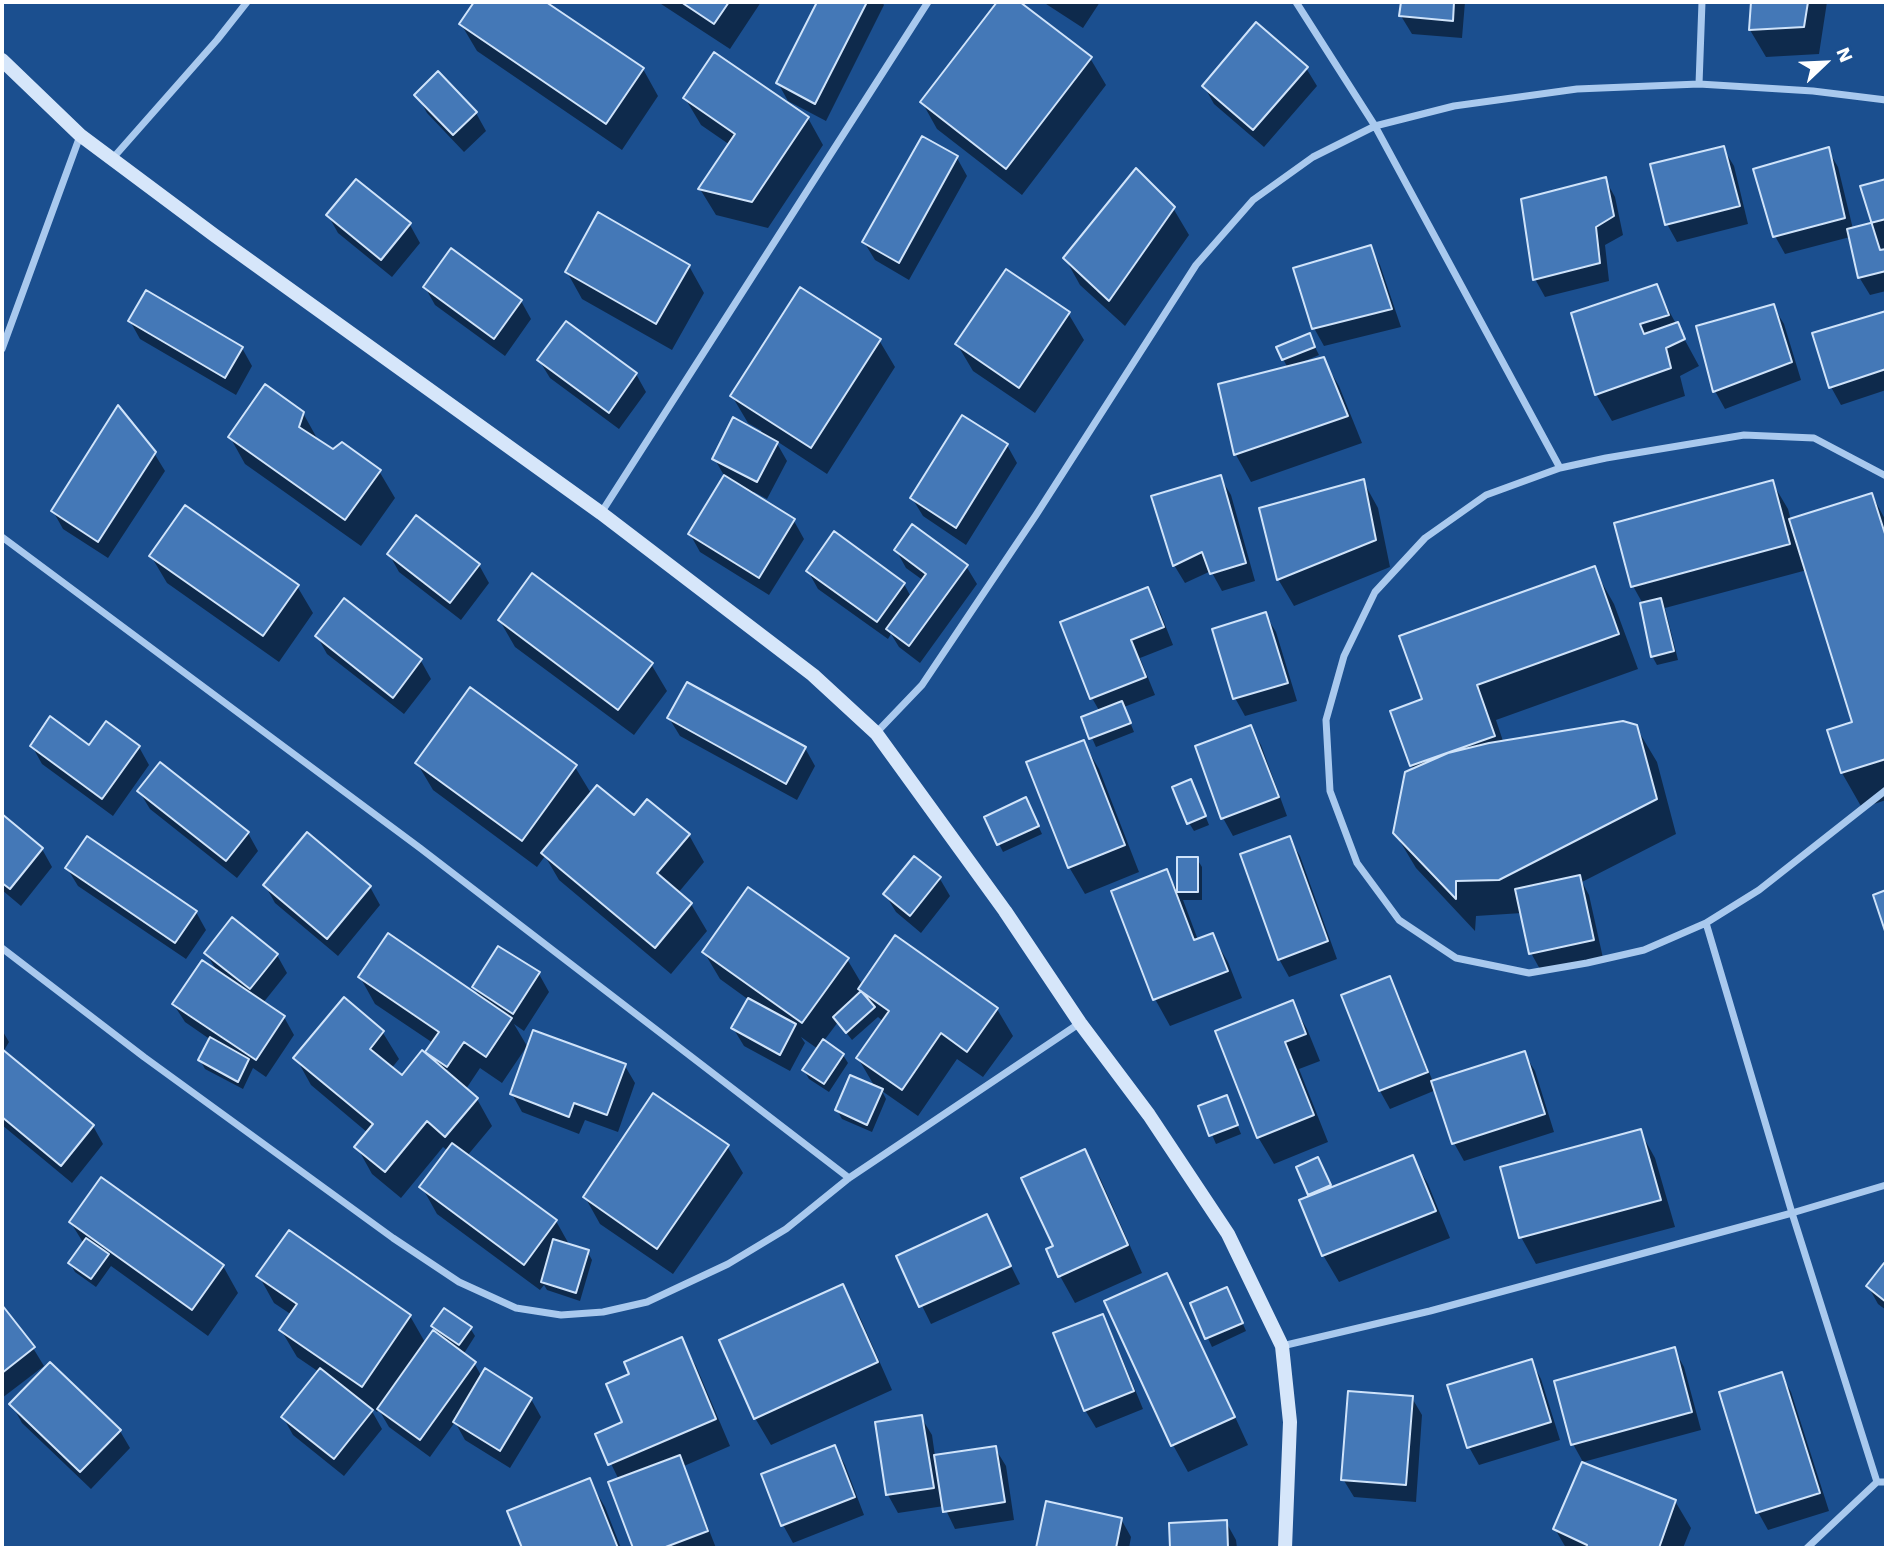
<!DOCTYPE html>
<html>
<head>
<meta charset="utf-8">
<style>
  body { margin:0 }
  #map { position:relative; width:1888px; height:1550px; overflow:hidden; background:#1b4f8f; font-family:"Work Sans",sans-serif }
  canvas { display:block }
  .frame { position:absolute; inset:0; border:4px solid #fff; pointer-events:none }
  .north { position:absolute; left:1790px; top:28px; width:70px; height:70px; -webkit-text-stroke:5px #1b4f8f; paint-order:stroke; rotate:67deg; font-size:19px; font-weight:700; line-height:28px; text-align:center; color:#fff }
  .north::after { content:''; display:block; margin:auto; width:24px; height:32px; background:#fff; clip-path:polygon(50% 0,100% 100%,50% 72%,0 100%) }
</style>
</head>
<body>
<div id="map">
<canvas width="1888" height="1550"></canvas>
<div class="frame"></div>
<div class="north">N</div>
</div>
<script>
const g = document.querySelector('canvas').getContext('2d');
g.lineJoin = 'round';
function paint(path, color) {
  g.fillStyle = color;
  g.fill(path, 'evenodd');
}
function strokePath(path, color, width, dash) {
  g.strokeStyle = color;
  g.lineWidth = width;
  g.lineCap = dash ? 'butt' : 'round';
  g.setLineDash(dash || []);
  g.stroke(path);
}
paint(new Path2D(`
  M476,2H543L643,69L658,96L622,150L477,51L461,24Z
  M658,2H761L730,49Z
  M819,2H882L884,5L826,121L788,101L778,83Z
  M999,2H1017L1090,58L1106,85L1022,195L937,129L922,102Z
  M1043,2H1100L1083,28Z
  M1402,2H1465L1462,38L1412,34L1401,16Z
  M1753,2H1827L1819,54L1766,57L1750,30Z
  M1306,68L1317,86L1264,147L1214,104L1204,86Z
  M417,95L476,113L486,131L464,152L427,113Z
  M685,98L808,118L823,145L768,228L716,215L700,189L730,145L701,125Z
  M1723,148L1734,166L1748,224L1677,242L1667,224Z
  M1828,150L1838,167L1853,229L1873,224L1862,187L1886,181V291L1870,295L1859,277L1850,237L1785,254L1775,236Z
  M957,158L967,176L909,280L875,260L864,242Z
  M1605,179L1615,197L1623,235L1605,245L1609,281L1545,297L1535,279Z
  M1173,208L1189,235L1125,326L1080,285L1065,258Z
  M328,215L410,225L420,243L392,277L338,233Z
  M1370,247L1380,265L1401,327L1324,346L1314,328Z
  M689,266L704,293L672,350L582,299L567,272Z
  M425,287L521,301L531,319L505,356L435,305Z
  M1656,287L1699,366L1680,376L1685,396L1612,421L1596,394Z
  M1773,306L1784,324L1801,380L1725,409L1715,391Z
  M1068,313L1084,340L1035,413L973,371L957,344Z
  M1886,313V390L1841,405L1831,387L1814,334Z
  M130,321L242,348L252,366L236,395L140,339Z
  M1309,335L1319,355L1300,363L1301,365L1323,359L1339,386L1362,443L1251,482L1236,455L1221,385L1288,368L1283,359Z
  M879,340L895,367L827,474L775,440L787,461L767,499L754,492L752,494L794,521L804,539L769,595L700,552L690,534L725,477L714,458L762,431L748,423L732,396Z
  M539,360L636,374L646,392L619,429L550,378Z
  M303,413L318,440L333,452L379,471L395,498L361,546L245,464L230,437Z
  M1007,445L1017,463L966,545L923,516L912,498Z
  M154,453L165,471L108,558L63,529L53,511Z
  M1220,477L1231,495L1255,581L1222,591L1211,571L1185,583L1174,565Z
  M1363,481L1378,508L1390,567L1294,606L1278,579Z
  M1772,482L1788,509L1791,520L1872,495L1886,521V800L1862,808L1842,773L1829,731L1855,723L1807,570L1665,608L1678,660L1657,665L1652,656L1643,604L1633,586Z
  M834,533L904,584L911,597L924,581L906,568L896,550L966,566L977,584L920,663L899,647L891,634L888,639L818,589L808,571Z
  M389,554L479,565L489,583L461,620L399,572Z
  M151,556L297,586L313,613L279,662L167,583Z
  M1594,569L1614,604L1638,669L1496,720L1504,744L1636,727L1657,762L1676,834L1582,882L1589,895L1603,958L1541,971L1531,953L1522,913L1476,916L1475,931L1416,868L1395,833L1414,770L1411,765L1424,700Z
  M1148,589L1158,607L1173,645L1140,658L1155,695L1124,707L1134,732L1096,747L1083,718L1100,712L1092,698Z
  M345,600L421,661L431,679L404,714L327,654L317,636Z
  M1265,614L1276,632L1297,701L1245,716L1235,698Z
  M500,621L651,664L667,691L634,735L515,647Z
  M669,718L805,748L815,766L797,800L680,736Z
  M1250,727L1261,745L1287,816L1233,836L1223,818Z
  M1083,742L1099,769L1139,872L1085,894L1069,867Z
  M32,746L139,747L149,765L113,816L42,764Z
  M417,763L575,767L592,795L634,817L689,835L704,862L678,893L691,904L707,931L671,974L559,880L545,856L537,867L433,790Z
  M1195,790L1209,825L1194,831L1189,823Z
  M139,791L248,833L258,851L237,878L150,809Z
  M1030,808L1042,834L1003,852L999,844Z
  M2,816L42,849L52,867L21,906L2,890Z
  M1289,838L1300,856L1337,959L1289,977L1279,959Z
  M1178,859H1197L1202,867V900H1183L1198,940L1212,935L1228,962L1242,998L1170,1026L1155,999L1166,871L1179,893Z
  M67,868L196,912L206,930L186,959L78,886Z
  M940,879L950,896L921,933L896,912L885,894Z
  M265,885L370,887L380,905L338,956L275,903Z
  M704,952L847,959L863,986L997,1009L1013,1036L983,1077L957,1059L918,1116L882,1091L886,1099L872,1132L842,1119L837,1110L875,1087L858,1058L884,1022L878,1017L852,1040L838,1022L823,1042L843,1055L848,1063L829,1092L809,1079L804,1070L818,1049L801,1037L805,1043L790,1071L744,1046L733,1028L749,1000L720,979Z
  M206,953L277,955L287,973L263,1003L284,1017L294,1035L266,1077L253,1068L243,1089L205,1069L200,1060L211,1040L185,1022L174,1005L218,973Z
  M539,974L549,992L524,1031L514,1024L527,1046L502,1083L480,1068L466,1089L477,1099L492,1126L467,1156L556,1221L570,1246L587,1251L592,1260L580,1301L547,1290L544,1285L540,1290L437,1214L422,1187L448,1151L443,1147L401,1198L372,1174L357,1147L368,1133L311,1085L296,1058L344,1000L383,1033L399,1059L391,1069L402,1078L425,1055L433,1043L375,1004L360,977L481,999L474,987Z
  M1389,978L1399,996L1433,1082L1524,1053L1535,1071L1554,1132L1464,1161L1454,1143L1436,1090L1390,1109L1380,1091L1343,996Z
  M1292,1003L1307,1029L1320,1061L1299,1069L1328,1142L1274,1164L1258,1137Z
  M2,1030L9,1042L3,1052L93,1126L103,1144L72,1183L2,1125Z
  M625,1066L635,1083L618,1132L585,1120L579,1134L522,1112L512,1094Z
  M1226,1097L1241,1134L1216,1144L1200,1107Z
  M1640,1131L1655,1158L1675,1227L1536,1264L1521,1237Z
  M727,1146L743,1173L673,1274L600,1224L585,1197Z
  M1084,1152L1100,1178L1142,1273L1075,1303L1060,1276Z
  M1412,1157L1428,1184L1450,1238L1339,1282L1323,1255L1302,1201L1312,1197L1298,1168L1322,1167L1332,1189Z
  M986,1216L1020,1284L931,1324L898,1257Z
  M71,1223L223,1266L238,1293L208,1336L111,1266L96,1287L75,1272L70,1263L84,1244Z
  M1884,1265L1886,1267V1310L1878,1304L1868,1286Z
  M1166,1275L1182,1302L1248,1445L1188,1472L1173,1445L1107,1302Z
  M259,1276L410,1316L426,1344L440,1338L434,1326L470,1328L475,1336L463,1355L474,1363L482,1377L531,1399L541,1417L510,1468L465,1440L455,1422L430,1457L389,1427L379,1410L377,1412L369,1406L382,1429L344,1476L293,1435L283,1417L319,1372L297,1357L281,1330L292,1315L274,1303Z
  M842,1286L858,1313L892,1390L771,1445L755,1418Z
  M1231,1297L1246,1331L1212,1347L1192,1304Z
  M2,1308L33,1348L44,1366L2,1398Z
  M1102,1316L1112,1334L1143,1409L1096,1428L1085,1410Z
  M681,1339L696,1366L730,1446L684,1466L716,1548H635L610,1483L619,1480L597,1435L625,1423L631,1375Z
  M1674,1349L1684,1367L1701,1430L1583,1462L1573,1444Z
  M1531,1361L1541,1379L1560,1440L1479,1465L1469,1447Z
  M1781,1374L1791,1392L1829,1511L1768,1530L1758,1512Z
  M1412,1398L1422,1415L1416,1502L1354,1497L1343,1479Z
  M12,1405L120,1431L130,1448L91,1489L22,1423Z
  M921,1417L932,1435L935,1456L995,1448L1006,1466L1014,1520L955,1529L944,1506L898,1513L888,1495L877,1424Z
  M835,1447L845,1465L864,1515L793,1543L783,1525Z
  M589,1480L605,1507L621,1548H524L509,1512Z
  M1675,1501L1691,1528L1683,1548H1566L1555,1529Z
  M1047,1503L1121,1519L1131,1537L1129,1548H1037Z
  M1226,1522L1236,1540L1237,1548H1171L1170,1524Z`), '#0007');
const building = new Path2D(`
  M474,2H546L644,68L606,124L459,24Z
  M681,2H729L714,24Z
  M817,2H867L815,104L776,83Z
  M997,2H1020L1092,57L1006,169L920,102Z
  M1401,2H1454L1453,21L1399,16Z
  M1751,2H1808L1804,27L1749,30Z
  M1256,22L1308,67L1253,130L1202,86Z
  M714,52L809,117L752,202L698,189L735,134L683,98Z
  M438,71L477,112L453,135L414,95Z
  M922,136L958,156L899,263L862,242Z
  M1724,146L1740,206L1665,225L1650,164Z
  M1829,147L1845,218L1773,237L1753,169Z
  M1136,168L1175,207L1109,301L1063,258Z
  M1606,177L1614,216L1596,227L1600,263L1533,280L1521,199Z
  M356,179L411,223L381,260L326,215Z
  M1886,179V249L1880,250L1860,186Z
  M598,212L690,265L656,324L565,272Z
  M1886,219V271L1858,278L1847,229Z
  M1371,245L1392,309L1312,329L1293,268Z
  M451,248L522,300L494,339L423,287Z
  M1006,269L1070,312L1019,388L955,344Z
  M1657,284L1669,315L1640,324L1644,334L1678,322L1685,339L1666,348L1671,368L1595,395L1571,313Z
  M800,287L881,339L811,448L730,396Z
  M146,290L243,347L225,378L128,321Z
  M1774,304L1792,362L1713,392L1696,326Z
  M1886,311V369L1829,388L1812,333Z
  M566,321L637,373L609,413L537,360Z
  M1310,333L1315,347L1282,360L1276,347Z
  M1324,357L1348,416L1234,455L1218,384Z
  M265,384L304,412L299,427L333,449L342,442L381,470L345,520L228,437Z
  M118,405L156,452L98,542L51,511Z
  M962,415L1008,444L956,528L910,498Z
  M733,417L778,442L757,482L712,459Z
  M724,475L795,519L759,578L688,534Z
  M1221,475L1246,563L1210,574L1202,552L1173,566L1151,496Z
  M1364,479L1376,540L1277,580L1259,508Z
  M1773,480L1790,544L1631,587L1614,523Z
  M1872,493L1886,537V759L1841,773L1827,730L1852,722L1789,519Z
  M185,505L299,585L263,636L149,556Z
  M416,515L480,564L450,603L387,554Z
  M912,524L968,565L909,646L886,629L926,574L894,550Z
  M834,531L905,583L877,622L806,571Z
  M1595,566L1619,634L1477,685L1495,736L1410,766L1390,711L1422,699L1399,636Z
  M532,573L653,663L618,710L498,620Z
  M1148,587L1164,627L1131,640L1146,677L1090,699L1060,622Z
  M344,598L422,659L393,698L315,636Z
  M1661,598L1674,651L1651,657L1640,603Z
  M1266,612L1288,683L1233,699L1212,629Z
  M687,682L806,747L786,784L667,718Z
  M470,687L577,765L522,841L415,763Z
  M1122,701L1131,723L1089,739L1081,717Z
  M50,716L89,745L106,721L140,746L102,799L30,746Z
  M1623,721L1637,725L1657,799L1499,880L1456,881V899L1393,833L1405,772L1448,753L1489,743Z
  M1251,725L1279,797L1221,819L1195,746Z
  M1084,740L1125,845L1068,868L1026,762Z
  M160,762L249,832L226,861L137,791Z
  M1191,779L1206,816L1187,824L1172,787Z
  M597,785L634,815L647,799L690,834L657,873L692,903L655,948L541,853Z
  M1026,797L1039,826L997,845L984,817Z
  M2,814L43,848L10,889L2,883Z
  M307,832L371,886L327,939L263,885Z
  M87,836L197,911L175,943L65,868Z
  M1290,836L1328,941L1278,960L1240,854Z
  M914,856L941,877L910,916L883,894Z
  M1177,857H1198V892H1177Z
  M1167,869L1194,940L1213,933L1228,971L1153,1000L1111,891Z
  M1580,875L1594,940L1529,954L1515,889Z
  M748,887L849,958L802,1023L702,952Z
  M1886,890V934L1873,895Z
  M232,917L278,954L250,989L204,953Z
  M388,933L512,1018L486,1057L464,1042L447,1067L425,1052L439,1032L358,977Z
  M895,935L998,1008L967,1052L941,1033L902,1090L856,1058L889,1011L858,989Z
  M498,946L540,972L513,1014L472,987Z
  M202,960L285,1016L256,1060L172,1004Z
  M1390,976L1428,1072L1379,1091L1341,995Z
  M861,991L875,1007L846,1033L833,1017Z
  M344,997L384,1031L370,1049L402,1075L422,1050L478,1098L445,1137L427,1121L385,1172L354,1147L373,1124L293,1058Z
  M748,998L796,1024L780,1055L731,1028Z
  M1293,1000L1306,1034L1285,1042L1314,1115L1257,1138L1215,1031Z
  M533,1030L626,1064L607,1115L574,1103L569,1117L510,1094Z
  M210,1037L249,1059L238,1082L198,1060Z
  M823,1039L844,1054L824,1084L802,1070Z
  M2,1049L94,1125L61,1166L2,1117Z
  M1525,1051L1545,1114L1452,1144L1431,1081Z
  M850,1075L883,1089L867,1125L835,1110Z
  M653,1093L729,1145L657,1249L583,1197Z
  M1227,1095L1238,1125L1209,1136L1198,1106Z
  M1641,1129L1661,1200L1519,1238L1500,1167Z
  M452,1143L557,1220L524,1265L419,1187Z
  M1085,1149L1128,1245L1058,1277L1046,1249L1053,1246L1021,1178Z
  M1413,1155L1436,1211L1322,1256L1299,1200Z
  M1318,1157L1331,1185L1308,1195L1296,1167Z
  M101,1177L224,1265L192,1310L69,1222Z
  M987,1214L1011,1266L919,1307L896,1256Z
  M289,1230L411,1315L362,1387L279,1330L297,1304L256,1276Z
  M86,1238L109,1254L91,1279L68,1263Z
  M553,1239L589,1250L576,1293L541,1282Z
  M1884,1263L1886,1265V1302L1866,1286Z
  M1167,1273L1235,1417L1171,1446L1104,1301Z
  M843,1284L878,1362L754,1419L719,1340Z
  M1227,1287L1243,1323L1205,1339L1190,1303Z
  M2,1305L35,1347L2,1373Z
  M444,1308L472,1327L459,1345L431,1326Z
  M1103,1314L1134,1391L1084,1411L1053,1333Z
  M433,1330L476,1362L420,1440L377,1409Z
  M682,1337L716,1419L608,1465L595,1434L622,1422L606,1384L629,1374L624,1362Z
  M1675,1347L1692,1412L1571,1445L1554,1381Z
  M1532,1359L1551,1422L1467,1448L1447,1385Z
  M50,1362L121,1430L80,1472L9,1404Z
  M320,1368L373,1410L334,1459L281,1417Z
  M485,1368L532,1398L500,1451L453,1422Z
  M1782,1372L1820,1493L1756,1513L1719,1392Z
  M1348,1391L1413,1396L1406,1485L1341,1480Z
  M922,1415L934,1488L886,1495L875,1422Z
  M835,1445L855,1497L781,1526L761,1474Z
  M996,1446L1005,1502L943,1512L934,1455Z
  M680,1455L708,1531L663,1548H633L608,1482Z
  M1582,1462L1676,1500L1659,1548H1586L1587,1545L1553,1529Z
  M590,1478L618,1548H522L507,1511Z
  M1046,1501L1122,1518L1116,1548H1036Z
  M1227,1520L1228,1548H1170L1169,1523Z`);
paint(building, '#4478b7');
strokePath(building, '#cfe3fa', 2);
strokePath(new Path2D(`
  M1296,2L1375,126L1560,468
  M1699,84L1702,2
  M113,158L217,40L247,2
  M2,349L80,136
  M1886,476L1814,438L1744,435L1606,458L1560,468L1486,495L1425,538L1375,592L1344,656L1326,720L1330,791L1357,863L1399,920L1456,958L1529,973L1587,963L1644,950L1706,923L1759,890L1886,790
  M601,513L928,2
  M2,537L420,848L849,1178
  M876,733L922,685L1036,515L1196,265L1253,200L1313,157L1375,126L1454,106L1577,89L1699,84L1813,91L1886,100
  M2,948L144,1057L393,1238L459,1282L516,1308L561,1315L603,1312L647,1302L728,1264L786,1229L849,1178L1080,1023
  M1282,1346L1430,1311L1792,1213L1706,923
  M1877,1482L1792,1213L1886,1185
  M1807,1548L1877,1482H1886`), '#a9c9ee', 7);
strokePath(new Path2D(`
  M2,60L80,135L214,235L601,513L813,675L876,733L1005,911L1080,1023L1149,1115L1228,1234L1282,1346L1290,1422L1285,1548`), '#d6e6fa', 14);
</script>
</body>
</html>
